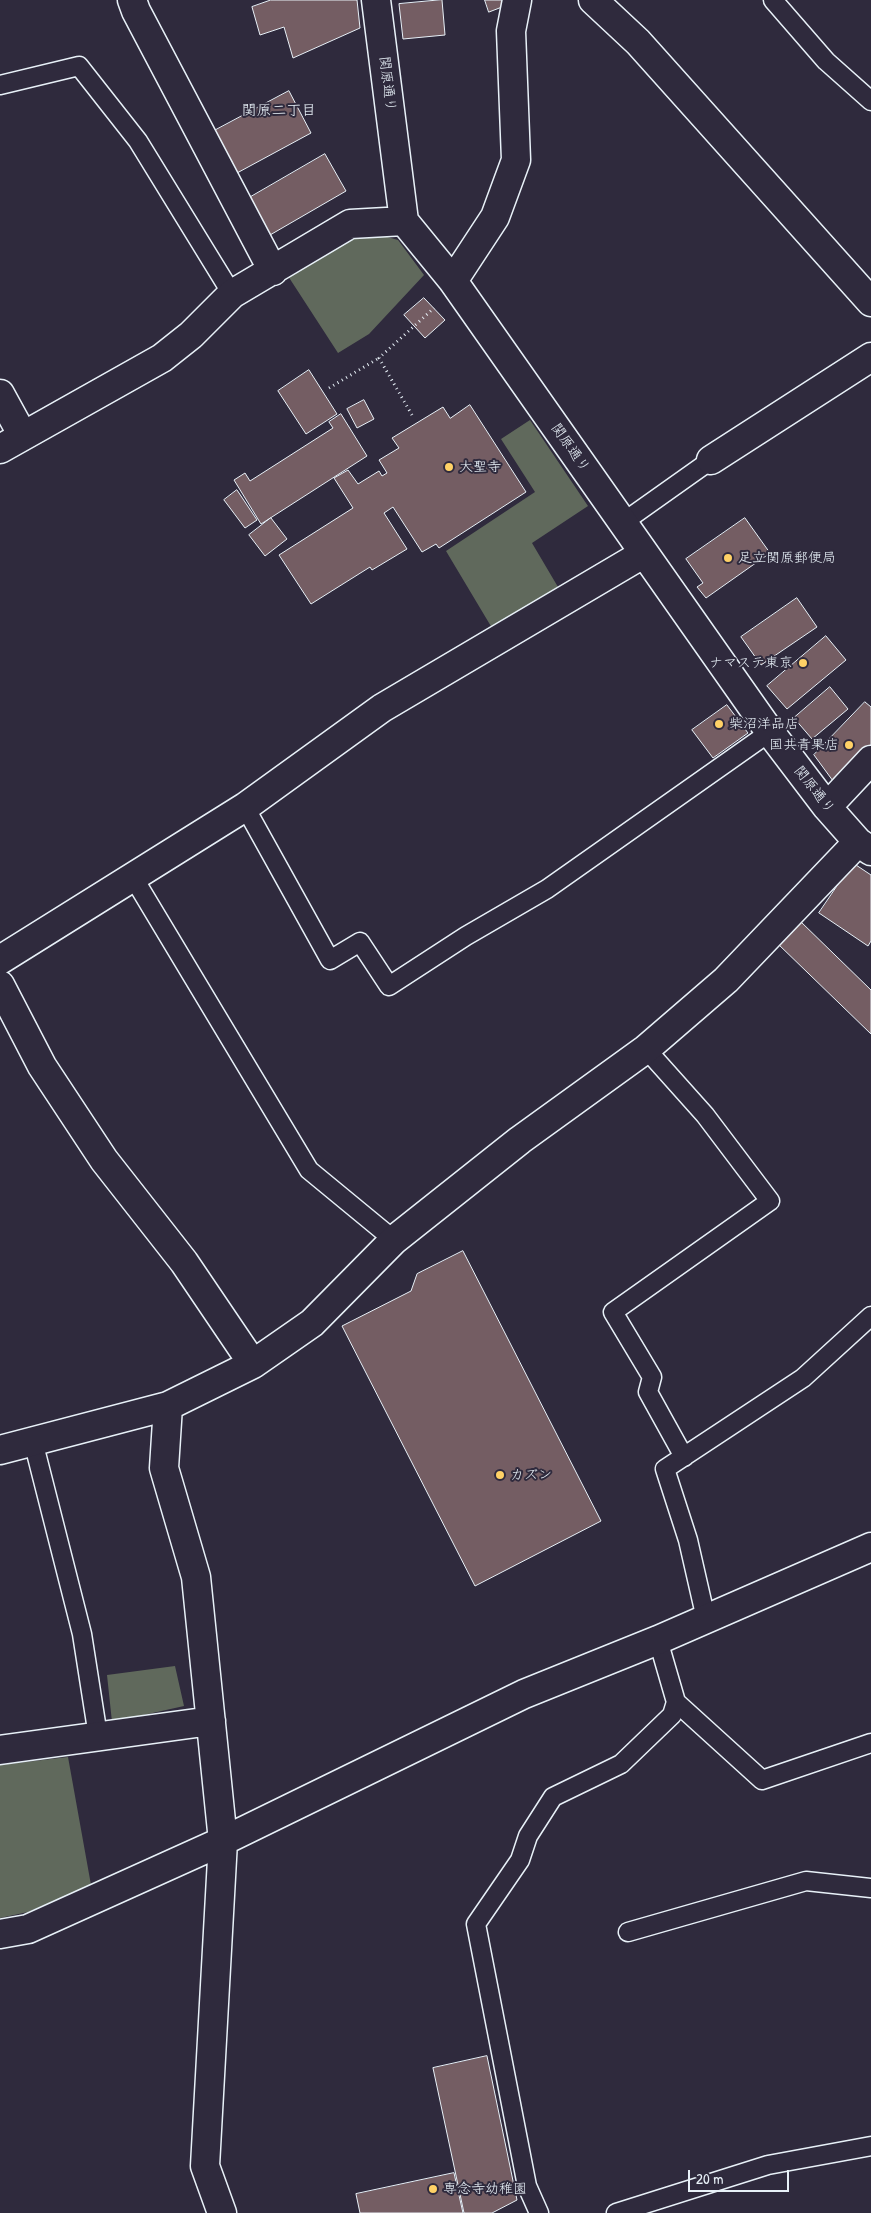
<!DOCTYPE html>
<html>
<head>
<meta charset="utf-8">
<style>
  body { margin:0 }
  #map { position:relative; width:871px; height:2213px; overflow:hidden; background:#2f2a3d; font-family:"Patrick Hand",sans-serif }
  canvas { display:block }
  .scale { position:absolute; left:688px; top:2170px; width:101px; height:22px; box-sizing:border-box; border:2px solid #e8f1f8; border-top:0; padding-left:6px; font-size:15px; line-height:18px; white-space:nowrap; color:#e8f1f8; -webkit-text-stroke:4px #2f2a3d; paint-order:stroke }
</style>
</head>
<body>
<div id="map">
<canvas width="871" height="2213"></canvas>
<div class="scale">20 m</div>
</div>
<script>
const g = document.querySelector('canvas').getContext('2d');
g.lineJoin = 'round';
function paint(path, color) {
  g.fillStyle = color;
  g.fill(path, 'evenodd');
}
function strokePath(path, color, width, dash) {
  g.strokeStyle = color;
  g.lineWidth = width;
  g.lineCap = dash ? 'butt' : 'round';
  g.setLineDash(dash || []);
  g.stroke(path);
}
function drawText(font, color, halo, rows, align = 'center') {
  g.font = font + ' "Patrick Hand","Klee One",sans-serif';
  g.lineWidth = 4;
  g.setLineDash([]);
  g.textBaseline = 'middle';
  g.strokeStyle = halo;
  g.fillStyle = color;
  for (const [text, x, y, turn = 0] of rows) {
    g.save();
    g.translate(x, y);
    g.rotate((+turn || 0) * Math.PI / 180);
    g.textAlign = isNaN(turn) ? turn : align;
    if (halo) g.strokeText(text, 0, 0);
    g.fillText(text, 0, 0);
    g.restore();
  }
}
paint(new Path2D(`
  M377,234L398,240L424,275L369,334L338,353L288,276L351,239Z
  M530,420L588,506L532,543L558,587L492,628L446,551L535,492L501,439Z
  M175,1666L184,1706L112,1722L107,1675Z
  M68,1757L91,1885L28,1912L0,1918V1765Z`), '#60695c');
const building = new Path2D(`
  M271,0H357L360,28L293,58L284,27L260,35L252,7Z
  M442,0L445,35L403,39L399,4Z
  M485,0H504L502,7L489,12Z
  M289,91L311,133L237,173L214,131Z
  M325,154L346,191L270,235L249,198Z
  M424,298L445,320L425,338L404,315Z
  M309,370L337,414L306,434L278,391Z
  M364,400L374,419L357,428L347,409Z
  M470,405L526,492L439,548L436,544L422,552L393,507L384,513L407,549L372,570L370,567L311,604L279,555L353,508L334,478L348,470L358,484L379,471L382,476L387,473L379,460L399,448L392,438L443,407L450,418Z
  M341,414L367,456L261,524L234,480L245,473L250,481L333,428L329,422Z
  M237,490L257,520L245,528L224,500Z
  M271,518L287,539L265,556L249,535Z
  M745,518L770,553L706,598L697,587L703,583L686,559Z
  M797,598L817,627L761,665L741,637Z
  M826,636L846,660L787,709L767,686Z
  M830,687L848,709L812,739L794,718Z
  M865,702L871,707V745L838,782L833,781L814,755Z
  M727,705L748,733L713,758L692,730Z
  M853,863L871,875V941L868,946L819,913Z
  M799,920L871,990V1034L777,943Z
  M463,1251L601,1521L475,1586L342,1326L411,1291L417,1274Z
  M487,2056L517,2200L492,2213H464L433,2068Z
  M454,2173L463,2213H360L356,2194Z`);
paint(building, '#745d63');
strokePath(building, '#e8f1f8', 1);
const lane = new Path2D(`
  M773,0L826,61L871,101
  M0,85L79,66L138,141L232,294
  M632,516L711,460
  M245,807L330,960L360,942L389,986L466,936L547,889L770,732
  M133,877L309,1170L394,1240
  M646,1049L705,1115L770,1201L613,1312L652,1377L648,1392L684,1457
  M33,1441L82,1634L98,1736
  M706,1619L688,1540L665,1469L803,1378L871,1316
  M676,1702L762,1780L871,1743
  M628,1932L806,1881L871,1888
  M539,2213L527,2186L476,1924L520,1860L528,1836L553,1797L621,1764L672,1715L676,1702L658,1640
  M616,2213L768,2165L871,2146`);
const street = new Path2D(`
  M132,0L136,11L273,271
  M376,0L404,221L453,281L770,732L827,807L858,842L871,851
  M593,0L638,42L871,302
  M453,281L495,217L516,160L511,31L517,0
  M0,394L23,436
  M0,449L162,358L191,335L232,294L350,224L404,221
  M711,460L871,357
  M827,807L871,760
  M0,960L245,807L382,708L643,554
  M0,985L42,1066L104,1160L184,1262L253,1364
  M168,1406L164,1468L196,1577L223,1841L205,2166L222,2213
  M0,1450L168,1406L253,1364L312,1323L394,1240L520,1140L646,1049L726,980L858,842
  M0,1750L211,1721
  M0,1934L28,1929L223,1841L524,1694L658,1640L871,1547`);
strokePath(lane, '#e8f1f8', 21);
strokePath(street, '#e8f1f8', 31);
strokePath(new Path2D(`
  M329,388L379,358
  M412,415L379,358L434,308`), '#e8f1f8', 3, [1, 4]);
strokePath(lane, '#2f2a3d', 18);
strokePath(street, '#2f2a3d', 28);
for (const [x, y, r, color] of [
  [449,467,5,"#ffd166"],
  [728,558,5,"#ffd166"],
  [803,663,5,"#ffd166"],
  [719,724,5,"#ffd166"],
  [849,745,5,"#ffd166"],
  [500,1475,5,"#ffd166"],
  [433,2189,5,"#ffd166"]
]) {
  const dot = new Path2D();
  dot.arc(x, y, r, 0, 2 * Math.PI);
  g.fillStyle = color;
  g.fill(dot);
  strokePath(dot, '#2f2a3d', 2);
}
drawText('14px', '#e8f1f8', '#2f2a3d', [
  ["関原通り",387,84,83],
  ["関原通り",570,448,55],
  ["関原通り",814,790,52]
]);
drawText('14px', '#e8f1f8', '#2f2a3d', [
  ["大聖寺",459,467],
  ["足立関原郵便局",738,558],
  ["ナマステ東京",793,663,"right"],
  ["柴沼洋品店",729,724],
  ["国共青果店",839,745,"right"],
  ["カズン",510,1475],
  ["専念寺幼稚園",443,2189]
], 'left');
drawText('15px', '#e8f1f8', '#2f2a3d', [
  ["関原二丁目",279,111]
]);
</script>
</body>
</html>
